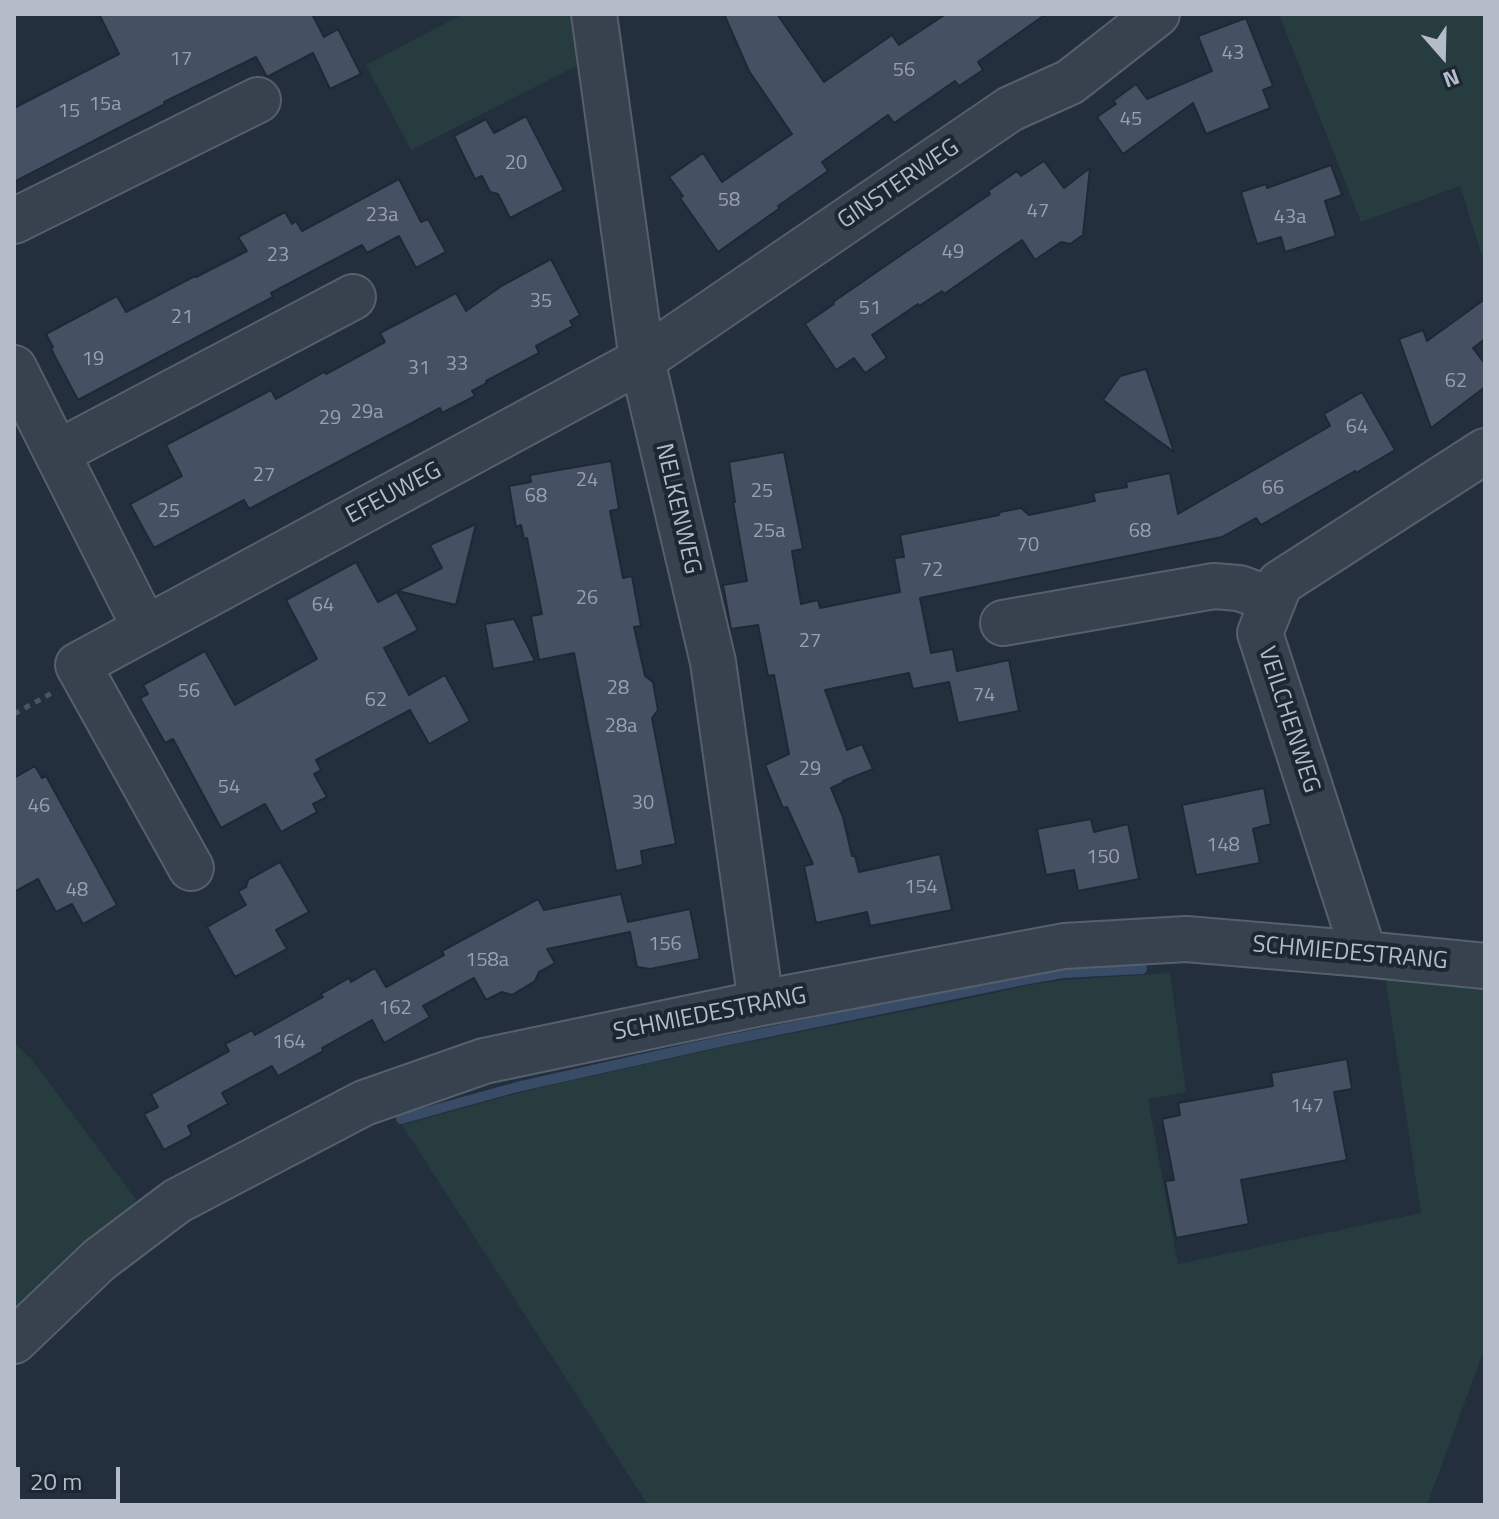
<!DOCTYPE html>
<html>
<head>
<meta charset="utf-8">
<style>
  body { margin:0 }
  #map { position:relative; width:1499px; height:1519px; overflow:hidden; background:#242f3e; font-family:"Titillium Web",sans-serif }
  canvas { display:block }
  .frame { position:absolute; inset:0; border:16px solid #b4bcc9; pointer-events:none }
  .north { position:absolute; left:1403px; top:16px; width:80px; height:80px; -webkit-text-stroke:6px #1d2633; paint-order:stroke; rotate:160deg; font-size:22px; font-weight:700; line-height:32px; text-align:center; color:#b4bcc9 }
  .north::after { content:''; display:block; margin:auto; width:28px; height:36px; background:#b4bcc9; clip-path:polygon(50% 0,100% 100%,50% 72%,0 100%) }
  .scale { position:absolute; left:16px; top:1467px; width:104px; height:36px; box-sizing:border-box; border:4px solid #b4bcc9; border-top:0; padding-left:10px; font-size:24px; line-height:28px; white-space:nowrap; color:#b4bcc9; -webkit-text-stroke:6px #1d2633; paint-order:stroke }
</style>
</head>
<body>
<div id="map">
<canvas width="1499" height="1519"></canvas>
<div class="frame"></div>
<div class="north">N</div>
<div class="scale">20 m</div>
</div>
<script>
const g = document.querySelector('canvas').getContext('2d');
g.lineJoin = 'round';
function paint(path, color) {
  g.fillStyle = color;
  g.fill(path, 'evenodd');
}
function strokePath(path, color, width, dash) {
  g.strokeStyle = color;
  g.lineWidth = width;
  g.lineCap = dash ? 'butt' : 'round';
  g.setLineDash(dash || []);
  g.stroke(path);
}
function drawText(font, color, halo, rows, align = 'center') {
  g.font = font + ' "Titillium Web",sans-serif';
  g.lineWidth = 8;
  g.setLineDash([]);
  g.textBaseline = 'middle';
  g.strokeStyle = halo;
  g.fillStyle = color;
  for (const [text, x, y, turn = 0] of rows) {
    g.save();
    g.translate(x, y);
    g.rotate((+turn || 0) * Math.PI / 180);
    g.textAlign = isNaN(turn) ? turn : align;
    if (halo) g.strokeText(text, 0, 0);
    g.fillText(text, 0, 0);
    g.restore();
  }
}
paint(new Path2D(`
  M463,14H580L588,60L411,150L366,65Z
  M1279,14H1485V265L1460,186L1361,222Z
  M1170,973L1186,1092L1148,1099L1178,1264L1421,1213L1385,976L1485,986V1347L1427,1505H648L402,1125L522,1092L714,1049L962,1000L1030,985L1066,980Z
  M14,1043L32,1060L143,1209L14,1318Z`), '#263c3f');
strokePath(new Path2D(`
  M401,1119L517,1087L714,1043L1028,979L1063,973L1142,969`), '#394c67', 10);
const building = new Path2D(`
  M99,14H312L324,37L338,29L361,74L330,89L313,53L267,77L256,57L164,102L165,104L14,182V108L119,54Z
  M724,14H777L824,82L892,35L899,45L946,14H1046L978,62L983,70L959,86L955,81L894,123L888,115L822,162L828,171L778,206L780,208L718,252L680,198L683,196L669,177L703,153L722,182L792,134L749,71Z
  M1246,18L1273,86L1263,90L1270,108L1206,134L1193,103L1123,154L1097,117L1116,104L1113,101L1136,84L1147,99L1212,71L1198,36Z
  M526,116L564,190L510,218L498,194L490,192L482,176L475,179L454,136L486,119L494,133Z
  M1044,161L1064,188L1090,168L1083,235L1070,244L1061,242L1035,260L1022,240L944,294L942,291L919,306L918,304L872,335L887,358L865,373L854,358L836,370L805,324L834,304L833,302L990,194L988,191L1017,171L1021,176Z
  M1331,165L1342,195L1325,201L1336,236L1285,252L1281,237L1257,244L1241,192L1266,184L1267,188Z
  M399,179L421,222L428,219L446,252L416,268L399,236L367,253L362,245L271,293L273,297L78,400L51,349L53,347L46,334L117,296L126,312L195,276L196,277L247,251L238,237L285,212L292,224L296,221L302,231Z
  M551,259L580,315L570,321L573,326L536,346L539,353L486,381L487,383L472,391L475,396L442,413L440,408L425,416L249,509L244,500L154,548L130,504L182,476L166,445L271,390L276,399L324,372L326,374L385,342L380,333L456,293L466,311L503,285Z
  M1485,299V339L1473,348L1485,364V387L1431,428L1399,339L1423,330L1427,341Z
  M1146,369L1157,401L1174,452L1103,400L1120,376Z
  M1362,392L1395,450L1356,473L1355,471L1261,525L1256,518L1222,537L920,598L931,653L953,649L957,671L1009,660L1019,711L958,723L949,682L913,689L909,673L825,690L847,750L862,744L873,769L843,781L844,782L831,788L843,817L852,856H855L859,872L940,854L952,910L870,926L867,912L816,923L804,866L813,864L787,807L783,808L765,765L789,754L774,675L768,676L758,625L731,629L723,585L747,581L733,502H735L729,462L784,452L803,549L792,551L801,604L818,600L820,608L900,592L894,558L904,557L900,535L999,515L1000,512L1021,508L1029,515L1095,501L1093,493L1127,487L1126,482L1170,473L1178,514L1330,426L1324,414Z
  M611,461L619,509L610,511L623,578L632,576L641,626L634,627L645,676L653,682L658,710L652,718L676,844L641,851L643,865L616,871L574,653L539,660L531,616L542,614L527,538L524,539L521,525L516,527L509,486L531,482L530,475Z
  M476,524L456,605L398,591L442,568L430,545Z
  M356,562L378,602L397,592L418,630L384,648L409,695L445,675L470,721L429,744L410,710L316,760L321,770L314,774L327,797L313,804L317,812L281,832L265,804L221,828L173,739L165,743L140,698L148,694L143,685L205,651L235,705L317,659L286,600Z
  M514,619L535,661L493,669L485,624Z
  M35,766L42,778L46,776L117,905L83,924L72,904L56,912L38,879L14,892V778Z
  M1264,788L1271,824L1253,829L1260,863L1196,875L1182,805Z
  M1091,819L1094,832L1128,824L1139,879L1078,891L1074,870L1046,875L1037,829Z
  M280,862L309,912L276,930L287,949L235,977L207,927L246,905L238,891L246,887L248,880Z
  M621,894L628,922L690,909L700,959L650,969L637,967L630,932L547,949L555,963L539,972L535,981L512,995L502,992L486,1000L474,978L423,1006L430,1017L384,1043L372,1020L322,1048L323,1051L278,1076L272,1066L222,1093L228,1104L188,1126L192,1135L164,1150L144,1114L158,1107L151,1094L229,1051L225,1044L252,1030L255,1035L323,997L321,994L349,978L351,982L375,968L386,987L444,955L442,951L538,899L544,910Z
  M1347,1059L1352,1089L1334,1092L1347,1160L1241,1180L1249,1224L1176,1238L1165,1181L1174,1180L1162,1119L1180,1115L1178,1103L1273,1086L1271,1073Z`);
paint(building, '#455162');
strokePath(building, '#1f2835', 2);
const minor = new Path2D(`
  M594,14L642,360L713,662L761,1003
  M14,221L258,100
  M14,368L145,628
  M57,453L353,297
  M1003,623L1214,586L1239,588L1273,600
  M191,868L78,665L642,360L1010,109L1070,82L1157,14
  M1364,954L1260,633L1280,583L1485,451
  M14,1341L99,1260L177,1201L364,1103L484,1061L761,1003L1064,946L1186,939L1364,954L1485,966`);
strokePath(minor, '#565f6c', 48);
strokePath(new Path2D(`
  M14,714L52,693`), '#44595c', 5, [6, 6]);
strokePath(minor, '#38414e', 44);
drawText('20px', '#98a1af', null, [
  ["43",1233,54],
  ["17",181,60],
  ["56",904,71],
  ["15a",105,105],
  ["15",69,112],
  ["45",1131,120],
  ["20",516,164],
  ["58",729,201],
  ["47",1038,212],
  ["23a",382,216],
  ["43a",1290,218],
  ["49",953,253],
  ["23",278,256],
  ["35",541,302],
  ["51",870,309],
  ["21",182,318],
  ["19",93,360],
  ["33",457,365],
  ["31",419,369],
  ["62",1456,382],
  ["29a",367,413],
  ["29",330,419],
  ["64",1357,428],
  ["27",264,476],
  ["24",587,481],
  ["66",1273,489],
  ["25",762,492],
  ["68",536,497],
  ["25",169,512],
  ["25a",769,532],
  ["68",1140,532],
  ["70",1028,546],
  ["72",932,571],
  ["26",587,599],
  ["64",323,606],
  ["27",810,642],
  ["28",618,689],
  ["56",189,692],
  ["74",984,696],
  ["62",376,701],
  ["28a",621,727],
  ["29",810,770],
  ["54",229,788],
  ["30",643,804],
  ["46",39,807],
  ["148",1223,846],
  ["150",1103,858],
  ["154",921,888],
  ["48",77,891],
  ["156",665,945],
  ["158a",487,961],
  ["162",395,1009],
  ["164",289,1043],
  ["147",1307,1107]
]);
drawText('24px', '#b4bcc9', '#1d2633', [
  ["GINSTERWEG",899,185,-34],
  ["EFEUWEG",394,494,-28],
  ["NELKENWEG",677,509,77],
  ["VEILCHENWEG",1288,720,72],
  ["SCHMIEDESTRANG",1350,954,5],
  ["SCHMIEDESTRANG",710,1015,-11]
]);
</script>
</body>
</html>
